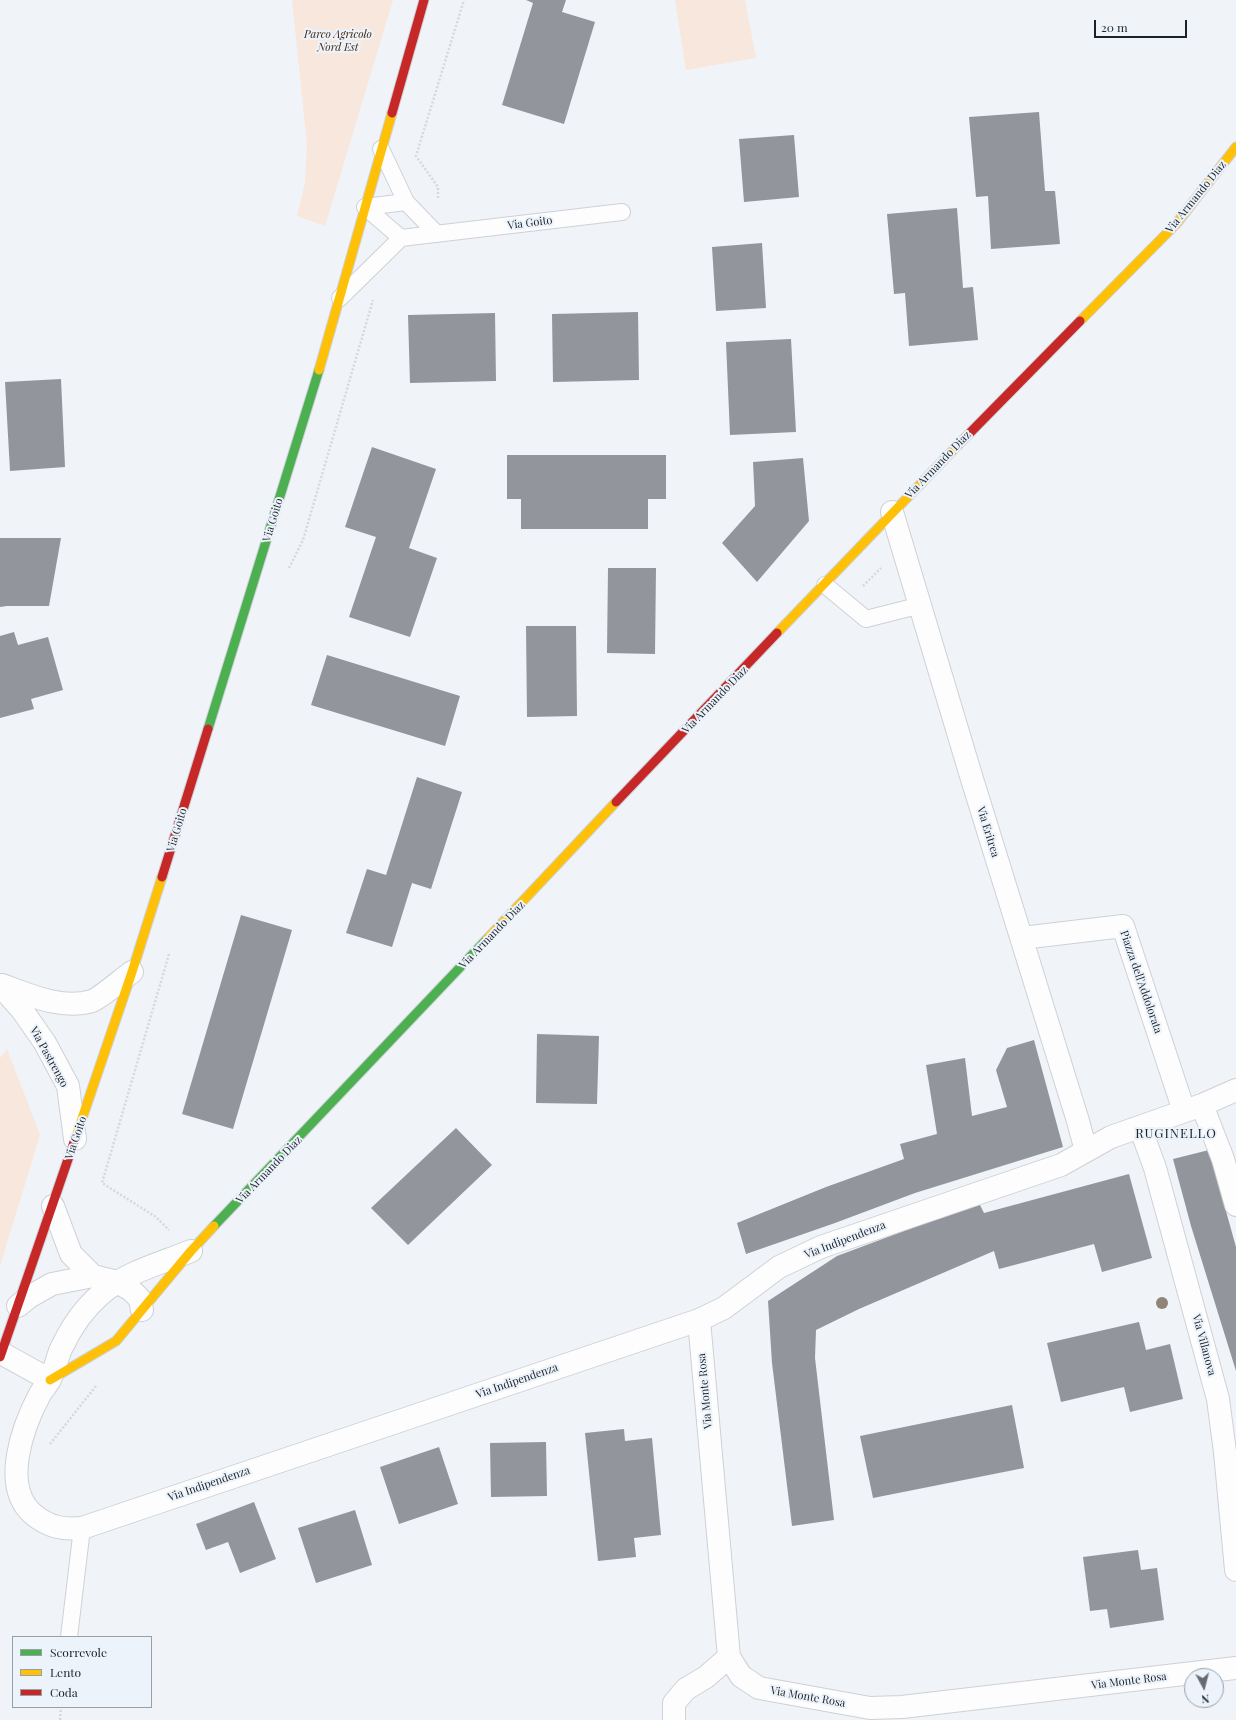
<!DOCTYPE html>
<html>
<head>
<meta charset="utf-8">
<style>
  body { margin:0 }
  #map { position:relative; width:1236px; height:1720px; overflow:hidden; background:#f0f3f8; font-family:"Playfair Display",serif }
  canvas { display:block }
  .legend { position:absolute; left:12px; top:1636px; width:140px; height:72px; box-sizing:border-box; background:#ecf3fb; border:1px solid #999fa7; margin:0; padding:5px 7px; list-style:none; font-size:12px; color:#1c2229 }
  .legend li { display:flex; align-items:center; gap:8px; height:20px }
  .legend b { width:20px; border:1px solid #999fa7 }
  .north { position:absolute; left:1184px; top:1668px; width:40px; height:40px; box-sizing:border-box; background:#ecf3fb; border:1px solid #999fa7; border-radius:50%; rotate:173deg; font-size:11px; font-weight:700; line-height:16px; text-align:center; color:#1c2229 }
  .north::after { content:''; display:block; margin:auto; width:14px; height:18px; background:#666b71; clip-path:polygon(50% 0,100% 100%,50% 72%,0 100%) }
  .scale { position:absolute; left:1094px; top:20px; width:93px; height:18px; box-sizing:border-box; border:2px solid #1c2229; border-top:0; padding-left:5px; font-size:12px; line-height:14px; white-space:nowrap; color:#1c2229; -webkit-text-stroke:3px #ecf3fb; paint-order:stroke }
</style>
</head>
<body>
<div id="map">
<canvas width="1236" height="1720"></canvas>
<ul class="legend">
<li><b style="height:5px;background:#4caf50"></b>Scorrevole</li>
<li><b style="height:5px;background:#ffc107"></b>Lento</li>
<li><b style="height:5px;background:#c62828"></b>Coda</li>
</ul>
<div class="north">N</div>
<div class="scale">20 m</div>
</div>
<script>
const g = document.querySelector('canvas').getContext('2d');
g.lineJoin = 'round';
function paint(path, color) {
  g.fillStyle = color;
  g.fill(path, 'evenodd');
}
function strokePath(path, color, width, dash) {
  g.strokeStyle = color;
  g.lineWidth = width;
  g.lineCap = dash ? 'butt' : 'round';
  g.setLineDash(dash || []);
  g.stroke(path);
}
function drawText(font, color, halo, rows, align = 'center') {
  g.font = font + ' "Playfair Display",serif';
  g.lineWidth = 4;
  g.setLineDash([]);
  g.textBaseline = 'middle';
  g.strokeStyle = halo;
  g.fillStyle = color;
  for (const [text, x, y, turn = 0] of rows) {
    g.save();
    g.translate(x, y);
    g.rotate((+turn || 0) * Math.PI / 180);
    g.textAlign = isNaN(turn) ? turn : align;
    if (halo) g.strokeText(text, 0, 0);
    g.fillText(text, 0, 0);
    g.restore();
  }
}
paint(new Path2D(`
  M292,0H393L325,226L297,216L305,183L307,144Z
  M675,0H745L756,58L686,70Z
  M7,1049L40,1135L0,1266V1058Z`), '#f8e7dc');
paint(new Path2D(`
  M526,0H566L562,12L595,22L564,124L502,105L533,3Z
  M1039,112L1045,191H1055L1060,244L991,249L988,196L976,197L969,117Z
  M794,135L799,197L744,202L739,139Z
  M957,208L963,288L973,287L978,340L909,346L905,293L894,294L887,214Z
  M762,243L766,308L716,311L712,247Z
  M638,312L639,380L553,382L552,314Z
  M495,313L496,381L410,383L408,315Z
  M791,339L796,432L730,435L726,342Z
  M61,379L65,467L10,471L5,382Z
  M372,447L436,469L409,548L437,558L410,637L349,617L376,537L345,527Z
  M507,455H666V499H648V529H521V499H507Z
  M803,458L809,521L757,582L722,543L755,506L753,462Z
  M0,538H61L49,606H7L0,607Z
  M608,568H656L655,654L607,653Z
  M526,626H576L577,716L527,717Z
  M14,632L18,645L48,637L63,690L31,699L34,709L0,718V636Z
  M327,655L460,696L445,746L311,705Z
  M417,777L462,792L431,889L412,883L392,947L346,933L367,869L386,875Z
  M241,915L292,930L233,1129L182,1114Z
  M537,1034L599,1036L597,1104L536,1103Z
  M1034,1040L1063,1147L915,1193L835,1223L746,1254L737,1223L826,1187L904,1159L900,1144L937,1134L926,1065L965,1058L972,1116L1007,1107L996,1070L1007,1048Z
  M456,1128L492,1165L408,1245L371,1208Z
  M1209,1150L1236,1247V1371L1191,1226L1173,1159Z
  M1129,1174L1152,1258L1102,1272L1094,1244L999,1269L994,1251L859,1309L816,1330L815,1358L834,1520L792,1526L772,1363L768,1301L837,1256L979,1203L984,1213Z
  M1139,1322L1146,1350L1170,1344L1183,1399L1130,1412L1124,1387L1061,1402L1047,1343Z
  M1012,1405L1024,1468L873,1498L860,1436Z
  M624,1429L625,1441L652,1438L661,1535L634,1538L636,1557L598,1561L585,1433Z
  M546,1442L547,1496L491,1497L490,1443Z
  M439,1447L458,1504L399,1524L380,1467Z
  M254,1502L276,1559L240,1573L228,1542L206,1550L196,1524Z
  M355,1510L372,1565L316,1583L298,1528Z
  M1138,1550L1141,1570L1157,1568L1164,1620L1110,1628L1107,1609L1090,1611L1083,1557Z`), '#92969c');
const lane = new Path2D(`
  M381,149L406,202L437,234
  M365,207L401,238
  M365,207L406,202
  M340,298L401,238L622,212
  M825,585L866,619L921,605
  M69,1637L82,1528`);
const street = new Path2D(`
  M892,512L972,779L1078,1121L1086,1151
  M1022,938L1123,926L1184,1111
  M0,985L22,1010L45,1043L68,1086L75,1139
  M2,985C30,995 61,1010 92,1001C102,997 122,979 132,972
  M1202,1105L1223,1159L1236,1205
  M1140,1127L1155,1168L1218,1399L1225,1452L1236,1570
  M53,1206L71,1254L93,1276
  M191,1251C162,1263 126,1272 101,1294C86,1307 72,1326 63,1345C57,1355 56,1368 50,1379C48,1384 43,1389 40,1394C23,1426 0,1487 34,1515C49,1527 63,1530 82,1528L699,1320L724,1308L779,1267L821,1247L1061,1165L1111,1137L1202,1105L1236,1090
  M18,1306L29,1297L52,1284L93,1276L117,1282L131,1290L140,1299L142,1310
  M699,1320L729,1657L741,1676L759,1688L870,1708L902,1707L1236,1668
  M1,1353L50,1380
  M674,1720V1703L686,1689L706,1677L729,1657`);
const fast = new Path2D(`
  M208,729L319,370
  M214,1226L487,939`);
const slow = new Path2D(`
  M1080,321L1176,224L1236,147
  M319,370L392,113
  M777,633L958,445
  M487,939L616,802
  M75,1139L132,972L162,877
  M50,1380L116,1341L191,1251L214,1226`);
const jam = new Path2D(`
  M392,113L424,0
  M958,445L1080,321
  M616,802L777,633
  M162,877L208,729
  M0,1357L75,1139`);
strokePath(lane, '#cdd1d7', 18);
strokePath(street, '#cdd1d7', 24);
strokePath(fast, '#cdd1d7', 11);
strokePath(slow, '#cdd1d7', 11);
strokePath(jam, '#cdd1d7', 11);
strokePath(new Path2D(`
  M438,198V187L416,156L464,0
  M289,568L303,540L373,300
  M863,586L881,568
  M169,954L102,1183L156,1217L169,1230
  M50,1444L96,1386
  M60,1720L61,1707`), '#d7d8d9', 2.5, [2, 2]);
strokePath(lane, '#fdfdfe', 16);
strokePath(street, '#fdfdfe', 22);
strokePath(fast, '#4caf50', 9);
strokePath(slow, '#ffc107', 9);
strokePath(jam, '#c62828', 9);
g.fillStyle = '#908378';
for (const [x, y] of [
  [1162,1303]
]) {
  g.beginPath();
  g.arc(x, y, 6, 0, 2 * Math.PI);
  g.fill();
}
drawText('italic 11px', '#412710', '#ecf3fb', [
  ["Parco Agricolo",338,35],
  ["Nord Est",338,48]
]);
drawText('11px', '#1c2229', '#ecf3fb', [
  ["Via Armando Diaz",1196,197,-51],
  ["Via Goito",530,223,-7],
  ["Via Armando Diaz",938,465,-46],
  ["Via Goito",273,520,-73],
  ["Via Armando Diaz",715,700,-46],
  ["Via Goito",177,830,-73],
  ["Via Eritrea",988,832,73],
  ["Via Armando Diaz",492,935,-46],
  ["Piazza dell'Addolorata",1141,982,71],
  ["Via Pastrengo",49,1057,61],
  ["Via Goito",76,1138,-71],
  ["Via Armando Diaz",269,1170,-46],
  ["Via Indipendenza",845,1240,-21],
  ["Via Villanova",1204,1345,75],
  ["Via Indipendenza",517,1381,-19],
  ["Via Monte Rosa",705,1391,-95],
  ["Via Indipendenza",209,1484,-19],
  ["Via Monte Rosa",1129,1681,-7],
  ["Via Monte Rosa",808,1697,10]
]);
g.letterSpacing = '1px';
drawText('13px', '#1c2229', '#ecf3fb', [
  ["RUGINELLO",1176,1134]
]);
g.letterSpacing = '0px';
</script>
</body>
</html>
